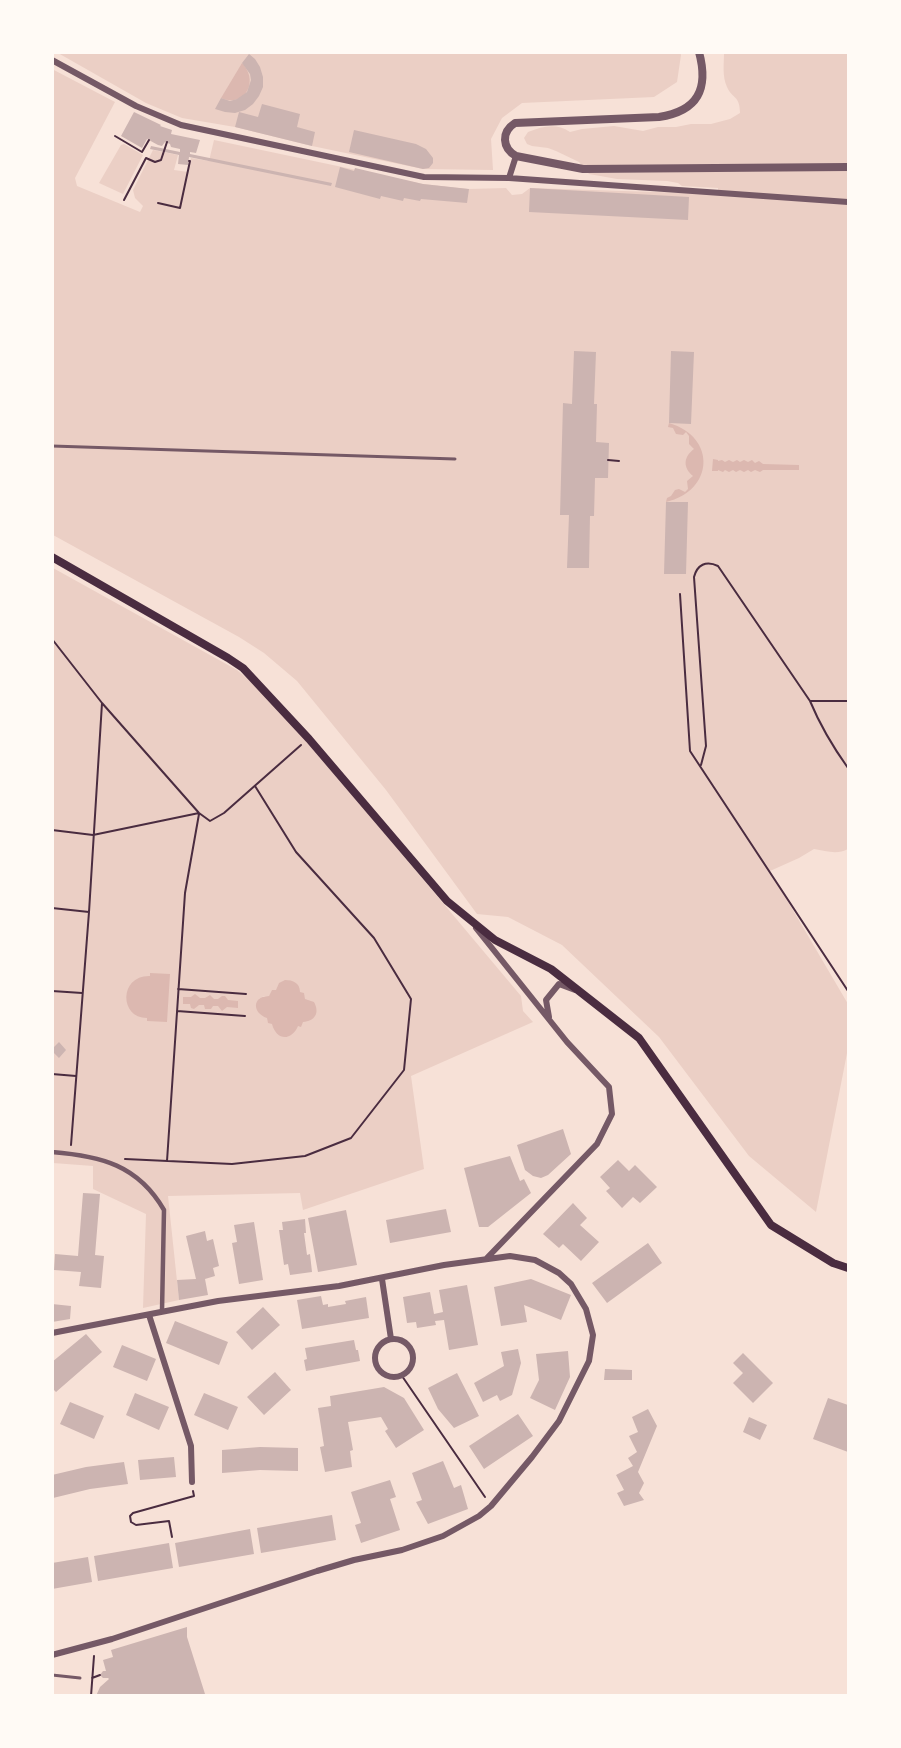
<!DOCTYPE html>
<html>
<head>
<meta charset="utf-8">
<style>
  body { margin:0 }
  #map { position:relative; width:901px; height:1748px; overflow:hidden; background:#f7e1d7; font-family:Overpass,sans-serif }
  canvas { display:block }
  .frame { position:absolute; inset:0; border:54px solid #fffaf5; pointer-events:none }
</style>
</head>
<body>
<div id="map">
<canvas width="901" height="1748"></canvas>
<div class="frame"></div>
</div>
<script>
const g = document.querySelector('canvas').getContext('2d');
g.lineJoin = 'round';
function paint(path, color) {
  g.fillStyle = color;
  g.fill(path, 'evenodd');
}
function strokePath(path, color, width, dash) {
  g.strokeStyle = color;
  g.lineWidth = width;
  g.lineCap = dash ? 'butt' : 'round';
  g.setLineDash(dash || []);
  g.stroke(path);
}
paint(new Path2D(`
  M680,52L681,55L677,82L654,97L522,103L502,118L491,139L493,170L423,169L312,146L235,127L182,118L146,103L58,53Z
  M724,53H848V849C837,855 826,851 814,849L799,858L770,871L848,1004V1048L816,1212L749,1156L659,1037L562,945L508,917L477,914L386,790L297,681L264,653L239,637L53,535L52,69L115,102L75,178L77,186L140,212L143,206L135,198L133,190L153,150L178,155L174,170L188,172L191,158L209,161L214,140L423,184L468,189L506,188L512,195L522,194L530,188L718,194V188L682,186L678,183L667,181L617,179L589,174L579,162L556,151L548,148L532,146L527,144L524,138L528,132C544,126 556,123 570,132L582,129L614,126L643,131L658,127H676L691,124H711L730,119L740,113C740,95 732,99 727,87C722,76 724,64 724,53Z
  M124,144L143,155L123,194L99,183L121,145Z
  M53,568L237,670L257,687L286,716L521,996L523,1011L533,1022L411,1076L424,1169L303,1210L300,1193L168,1196L179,1300L143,1308L146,1214L93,1189V1166L53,1163ZM276,990L305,999L301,1024L297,1026L267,1018L259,999L264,996H269Z`), '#ebcfc5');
paint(new Path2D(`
  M242,63C260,82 244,108 221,98Z
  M669,423C717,437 714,491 666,502L667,498L671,496L675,490L679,489L685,492L688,489L687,481L693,476C683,468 683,457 694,449L689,444V436L686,432L683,435L676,434L673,428L668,427Z
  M713,459L718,460V461L722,460L725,462L729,460L733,462L737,460L740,462L744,460L748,462L752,460L755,463L759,461L763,464L799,465V470H763L760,472L755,470L751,472L748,470L744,472L740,470L736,472L733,470L729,472L725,470L723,472L718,470V471H712Z
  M150,973L170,974L167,1022L147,1021V1018C119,1018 119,975 150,976Z
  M285,980C293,980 300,983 300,992L304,993L305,999L314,1002C320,1013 315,1021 303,1022L301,1027L298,1026C291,1042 276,1040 272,1024L268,1023L267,1018C252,1013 252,996 269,996L272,990H276L279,983Z
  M195,994L200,998H205L210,995L214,999H218L222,996H225L228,1000L238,1001V1008L227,1007L222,1011L218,1006H213L211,1009H205L204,1005H199L194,1009L191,1008L190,1004H183V997H191Z`), '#dcb8b0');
paint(new Path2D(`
  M249,54L255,59L260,67L263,77V87L259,96L253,104L245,110L235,113L225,112L215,109L221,98L230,101L237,99L247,92L251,80L250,74L242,63Z
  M262,104L300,114L297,127L315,132L312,146L235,127L239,112L258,117Z
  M134,112L161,125L160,126L172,130L171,134L200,140L196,153L190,152V154L332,183L331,186L189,157L188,165L178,164L179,155L150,149L151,146L180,152V149L171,147L170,144L165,142L162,146L158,145L147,139L142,148L121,136Z
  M354,130L416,144L426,149L433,158V163L429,168L423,169L349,152Z
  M340,167L354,171L355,168L423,184L469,189L467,203L421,199L420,201L404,198L403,201L381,196L380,199L335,187Z
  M530,188L689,197L688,220L529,212Z
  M574,351L596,352L594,404H597L596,442L609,443L608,478H595L594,516H590L589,568H567L569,515H560L563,403L572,404Z
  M671,351L694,352L691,424L669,423Z
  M666,502H688L686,574H664Z
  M59,1042L66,1050L59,1058L52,1051V1049Z
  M563,1129L571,1154L548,1175L541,1178L533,1176L525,1170L517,1145Z
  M510,1156L520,1181L524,1179L531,1193L488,1227H479L464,1168Z
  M618,1160L629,1171L635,1165L657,1187L640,1203L633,1197L622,1208L606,1191L610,1188L600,1177Z
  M83,1193L100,1194L95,1255L104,1256L101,1288L79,1286L81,1272L54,1270L55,1254L78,1256Z
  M573,1203L587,1218L580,1225L599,1242L581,1261L563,1244L559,1248L543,1234Z
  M446,1209L451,1232L390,1243L386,1220Z
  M346,1210L357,1265L318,1272L308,1218Z
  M305,1219L306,1233H304L307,1255L310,1254L312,1272L290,1275L288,1264L284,1265L279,1230H283L282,1222Z
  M254,1222L263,1280L239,1284L232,1243L237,1242L234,1225Z
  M205,1231L207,1241L213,1239L219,1266L213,1268L215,1276L205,1279L208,1295L179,1300L177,1280L196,1279L186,1236Z
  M648,1243L662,1263L607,1303L592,1283Z
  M531,1279L571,1295L561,1320L524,1305L527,1322L501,1326L494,1287Z
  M467,1285L478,1345L449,1350L444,1320L435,1321L436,1325L417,1328L416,1322L407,1323L403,1297L430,1292L434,1314L443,1312L439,1290Z
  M321,1296L323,1305L328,1304V1307L346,1304L345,1301L366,1297L369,1318L302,1329L297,1300Z
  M52,1304L71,1306L70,1319L52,1322Z
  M263,1307L280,1325L252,1350L236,1332Z
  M175,1321L228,1342L219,1365L166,1343Z
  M86,1334L102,1352L56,1392L52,1388V1362Z
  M354,1340L356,1350H358L360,1361L306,1371L304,1360L307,1359L305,1348Z
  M122,1345L156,1359L147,1381L113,1367Z
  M518,1349L521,1363L512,1395L500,1401L497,1395L483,1402L474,1383L504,1366L501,1352Z
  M568,1351L570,1377L555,1410L530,1398L539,1380L536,1354Z
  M743,1353L773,1383L753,1403L733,1383L743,1373L733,1363Z
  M605,1369L632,1370V1380H604Z
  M275,1372L291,1390L264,1415L247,1397Z
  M457,1373L479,1416L454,1428L438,1409L428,1388Z
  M384,1387L404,1398L424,1430L396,1448L385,1431L388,1429L381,1417L348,1422L353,1450L350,1451L352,1467L325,1472L320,1447L324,1446L318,1408L331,1406L330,1396Z
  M135,1393L169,1407L159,1430L126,1415Z
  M204,1393L238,1407L228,1430L194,1415Z
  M828,1398L848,1405V1452L813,1439Z
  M70,1402L104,1416L94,1439L60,1424Z
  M648,1409L657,1426L638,1472L644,1483L639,1493L644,1500L624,1506L617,1493L624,1490L616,1475L633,1466L628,1458L637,1452L629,1436L638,1432L632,1417Z
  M518,1414L533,1436L484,1469L469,1446Z
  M749,1417L767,1425L760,1440L743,1432Z
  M260,1447L298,1448V1471L260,1470L222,1473V1450Z
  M174,1457L176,1477L140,1480L138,1460Z
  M443,1461L454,1488L461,1485L468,1509L428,1524L416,1502L422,1500L412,1473Z
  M124,1462L128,1484L90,1489L53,1498L52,1475L86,1467Z
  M390,1480L396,1497L390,1499L400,1530L361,1543L355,1525L361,1523L351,1492Z
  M332,1515L336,1540L261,1553L257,1528Z
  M250,1529L254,1554L179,1567L175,1543Z
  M169,1543L173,1568L98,1581L94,1556Z
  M88,1557L92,1582L52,1589V1563Z
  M187,1627V1637L205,1694L96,1696L100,1687L109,1679L108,1678H103L100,1675L103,1671H106L103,1660L113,1657L111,1650Z`), '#ccb4b1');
strokePath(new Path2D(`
  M115,136L142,152L149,140
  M124,200L146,158L155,162L161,160L167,142
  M158,203L180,208L190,161H189
  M608,460L619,461
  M680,594L690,751L848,991
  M52,639L102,703L199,813L210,821L224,813L301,745
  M810,701C820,725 833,747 848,768
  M701,765L706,746L694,577C697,565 706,560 718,566L810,701H848
  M52,830L93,835L199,813
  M52,908L89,912
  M178,989L246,994
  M52,991L82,993
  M177,1011L245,1016
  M52,1074L76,1076
  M71,1145L89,912L102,703
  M125,1159L232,1164L305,1156L351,1138L404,1070L411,999L374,938L296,852L255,786
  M167,1161L185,893L199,814
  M402,1376L485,1497
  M172,1537L169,1521L136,1525L131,1522L130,1516L133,1513L194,1496L193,1491
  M92,1678L100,1675
  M91,1696L94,1656`), '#4a2c40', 2);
strokePath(new Path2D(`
  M52,446L455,459
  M52,1675L80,1678`), '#755966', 3);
strokePath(new Path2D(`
  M52,1152C101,1156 138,1165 164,1210L162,1311`), '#755966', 4.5);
strokePath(new Path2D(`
  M52,60L136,106L181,125L424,177L509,178L848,202
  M509,178L516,156
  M476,928L567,1042L609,1087L612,1114L597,1144L486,1259
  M549,1017L546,1000L559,984L575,990
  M382,1279L391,1339
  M149,1315L191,1446L192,1482
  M52,1333L218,1301L339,1286L444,1265L510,1256L535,1260L559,1273L571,1284L586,1309L593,1335L589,1361L559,1421L532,1457L491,1506L479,1516L443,1536L402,1550L354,1560L317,1571L112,1639L52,1655
  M375 1358a19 19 0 1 1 38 0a19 19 0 1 1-38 0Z`), '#755966', 6);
strokePath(new Path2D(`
  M699,52C709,89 698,111 659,117L515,123C501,132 502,148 516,156L583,169L848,167`), '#755966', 8);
strokePath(new Path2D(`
  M52,557L228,658L243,668L309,739L447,901L495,940L551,969L639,1038L771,1225L833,1263L848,1268`), '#4a2c40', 8);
</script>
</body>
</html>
